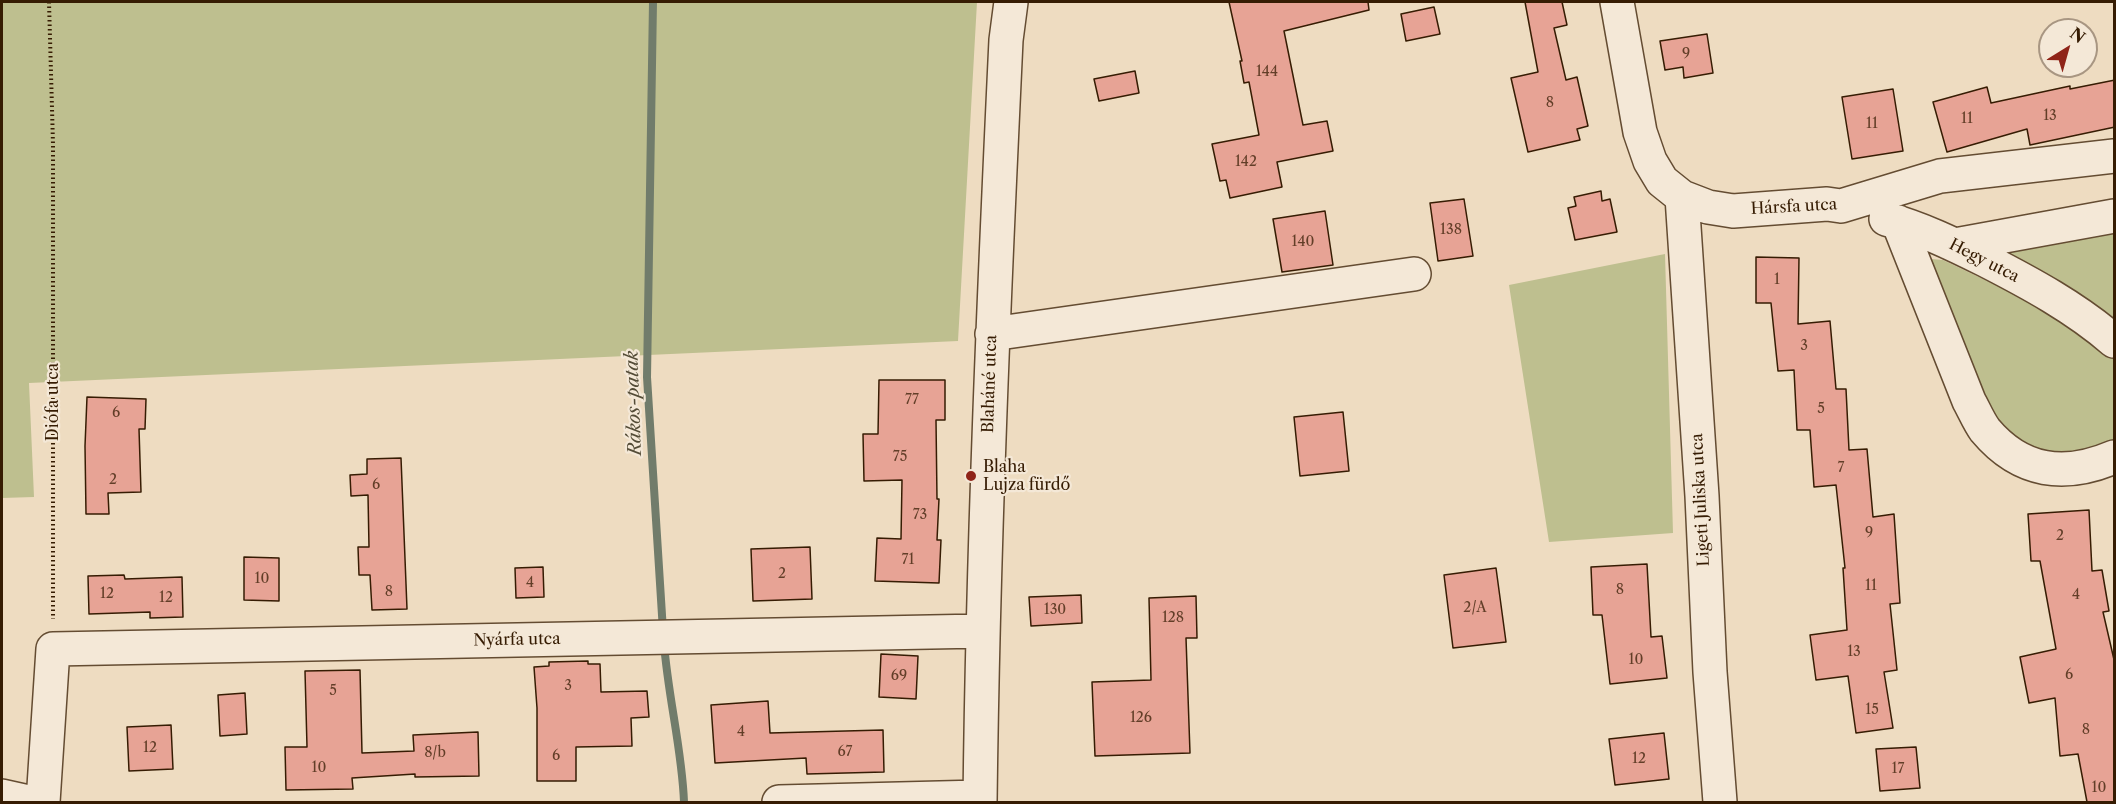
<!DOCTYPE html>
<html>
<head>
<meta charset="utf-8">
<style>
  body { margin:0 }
  #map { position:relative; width:2116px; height:804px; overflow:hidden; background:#eedcc1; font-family:"Libre Caslon Text",serif }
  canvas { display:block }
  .frame { position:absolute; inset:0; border:3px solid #361c03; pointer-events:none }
  .north { position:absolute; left:2038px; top:18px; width:60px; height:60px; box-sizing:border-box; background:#f4e8d7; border:2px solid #a89682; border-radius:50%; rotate:37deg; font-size:16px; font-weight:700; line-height:24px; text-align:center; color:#361c03 }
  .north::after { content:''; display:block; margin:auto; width:21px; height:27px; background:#8f2418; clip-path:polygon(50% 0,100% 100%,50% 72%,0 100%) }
</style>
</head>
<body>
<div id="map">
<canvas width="2116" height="804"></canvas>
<div class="frame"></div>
<div class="north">N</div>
</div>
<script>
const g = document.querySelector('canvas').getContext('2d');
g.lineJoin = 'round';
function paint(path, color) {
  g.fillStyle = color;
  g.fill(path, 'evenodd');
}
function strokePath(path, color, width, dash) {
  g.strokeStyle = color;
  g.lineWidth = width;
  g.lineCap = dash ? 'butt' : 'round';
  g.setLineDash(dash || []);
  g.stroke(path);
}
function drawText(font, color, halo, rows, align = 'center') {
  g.font = font + ' "Libre Caslon Text",serif';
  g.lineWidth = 4.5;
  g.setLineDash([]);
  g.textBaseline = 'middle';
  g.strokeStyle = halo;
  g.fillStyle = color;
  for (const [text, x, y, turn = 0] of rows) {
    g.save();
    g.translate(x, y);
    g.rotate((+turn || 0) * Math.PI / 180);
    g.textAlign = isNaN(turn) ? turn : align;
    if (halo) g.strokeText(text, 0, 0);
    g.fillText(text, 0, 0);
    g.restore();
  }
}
paint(new Path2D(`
  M2,2H977L958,341L29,383L34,497L2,498Z
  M2114,226V326L2000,258L2002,247Z
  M1665,254L1673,533L1549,542L1509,285Z
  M1931,259L1943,260L2021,297L2104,350L2114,360V439L2094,450L2082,453H2039L2001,434L1927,264Z`), '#bebf8f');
strokePath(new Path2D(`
  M653,2L647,377L663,631
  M664,643C668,697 682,749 684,802`), '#717c6b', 8);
const building = new Path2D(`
  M1229,2H1368L1369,10L1284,31L1303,125L1327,121L1333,151L1277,162L1282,187L1230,198L1226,180L1220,181L1212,144L1259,135L1249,82L1244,83L1240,61H1242Z
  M1525,2H1562L1567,25L1554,28L1566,80L1577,77L1588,126L1577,129L1580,140L1528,152L1511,78L1538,72Z
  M1434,7L1440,34L1406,41L1401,14Z
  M1707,34L1713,73L1684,78L1683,67L1665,70L1660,41Z
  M1135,71L1139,93L1099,101L1094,79Z
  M2115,80V127L2030,145L2027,129L1947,152L1933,102L1987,87L1991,103L2070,86V89Z
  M1893,89L1903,151L1852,159L1842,97Z
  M1601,191L1602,201L1610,199L1617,232L1575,240L1568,208L1576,206L1574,197Z
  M1464,199L1473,256L1438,261L1430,203Z
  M1325,211L1333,265L1282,272L1273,219Z
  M1756,257L1799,258L1798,324L1830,321L1836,389H1846L1849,450L1867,449L1873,517L1894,514L1900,603L1890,604L1897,670L1884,672L1893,728L1856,733L1848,676L1816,680L1810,635L1847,630L1843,568H1845L1836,485L1814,487L1810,430H1797L1794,370L1778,371L1771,303H1756Z
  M879,380H945V420H936L937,499H939L937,540H941L939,583L875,581L877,538L901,539L902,480L864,481L863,434H878Z
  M87,397L146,399L145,429H139L141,492L108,493L109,514H86L85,446Z
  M1343,412L1349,471L1300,476L1294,417Z
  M401,458L407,609L372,610L370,575H359L358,547H369L368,495L351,496L350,475L367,474V459Z
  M2089,510L2092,571L2102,570L2109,611L2103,612L2115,664V802H2087L2078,754L2060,756L2055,698L2029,703L2020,657L2056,649L2040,561H2031L2028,514Z
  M810,547L812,599L753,601L751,549Z
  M244,557L279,558V601L244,600Z
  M1647,564L1651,637L1662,636L1667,678L1610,684L1602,615H1593L1591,567Z
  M543,567L544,597L516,598L515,568Z
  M1496,568L1506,642L1453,648L1444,575Z
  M124,575L125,579L182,577L183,617L150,618V612L89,614L88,576Z
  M1081,595L1082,623L1031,626L1029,597Z
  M1196,596L1197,638H1186L1190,753L1095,756L1092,682L1151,680L1149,598Z
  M881,654L918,656L916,699L879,697Z
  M588,661V664H600L601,692L647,691L649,717L631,718L632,746L576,747V781H537V708L534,667L549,666V662Z
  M360,670L362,753L414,751L413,735L478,732L479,776L415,777V774L352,778L353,789L286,790L285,747H307L305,671Z
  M245,693L247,734L220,736L218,695Z
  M768,701L770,733L883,730L884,772L807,774L806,758L715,763L711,705Z
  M171,725L173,769L129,771L127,727Z
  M1664,733L1669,779L1615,785L1609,739Z
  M1916,747L1920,788L1880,791L1876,749Z`);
paint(building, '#e7a395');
strokePath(building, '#361c03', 1.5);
const minor = new Path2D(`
  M1617,2L1640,132L1650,161L1662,181L1682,197L1708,207L1733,211L1827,204L1841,206L1940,176L2114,156
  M1682,197L1702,496L1710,672L1720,802
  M1886,219C1920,228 1953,244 1985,260C2030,283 2076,308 2114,341
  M1898,222L1969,401C1974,410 1979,422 1985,430C2021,473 2065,478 2114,457
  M1955,245L2114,216
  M992,334L1414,274
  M2,796L29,802
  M43,802L53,649L982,631
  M779,802L980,797
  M980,802C983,548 994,294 1006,40L1011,2`);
strokePath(minor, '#644c32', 36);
strokePath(new Path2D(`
  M49,2L53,144V619`), '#361c03', 4, [1.5, 3]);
strokePath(minor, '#f4e8d7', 33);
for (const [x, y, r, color] of [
  [971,476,6,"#8f2418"]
]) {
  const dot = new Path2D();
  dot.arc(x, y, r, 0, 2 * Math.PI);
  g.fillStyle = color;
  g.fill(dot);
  strokePath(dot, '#f4e8d7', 2);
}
drawText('14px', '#623e28', null, [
  ["9",1686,54],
  ["144",1267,72],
  ["8",1550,103],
  ["13",2050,116],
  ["11",1967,119],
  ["11",1872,124],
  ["142",1246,162],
  ["138",1451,230],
  ["140",1303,242],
  ["1",1777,280],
  ["3",1804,346],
  ["77",912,400],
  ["5",1821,409],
  ["6",116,413],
  ["75",900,457],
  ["7",1841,468],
  ["2",113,480],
  ["6",376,485],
  ["73",920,515],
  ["9",1869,533],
  ["2",2060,536],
  ["71",908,560],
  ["2",782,574],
  ["10",262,579],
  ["4",530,583],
  ["11",1871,586],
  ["8",1620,590],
  ["8",389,592],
  ["12",107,594],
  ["4",2076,595],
  ["12",166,598],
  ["2/A",1475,608],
  ["130",1055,610],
  ["128",1173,618],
  ["13",1854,652],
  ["10",1636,660],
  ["6",2069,675],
  ["69",899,676],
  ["3",568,686],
  ["5",333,691],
  ["15",1872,710],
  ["126",1141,718],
  ["8",2086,730],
  ["4",741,732],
  ["12",150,748],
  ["67",845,752],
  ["8/b",435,753],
  ["6",556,756],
  ["12",1639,759],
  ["10",319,768],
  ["17",1898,769],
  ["10",2099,788]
]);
drawText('16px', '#361c03', '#f4e8d7', [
  ["Hársfa utca",1794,207,-3],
  ["Hegy utca",1984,261,27],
  ["Blaháné utca",990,384,-88],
  ["Diófa utca",53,402,-90],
  ["Ligeti Juliska utca",1701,500,-93],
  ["Nyárfa utca",517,640,-1]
]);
drawText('16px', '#361c03', '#f4e8d7', [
  ["Blaha",983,467],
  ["Lujza fürdő",983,485]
], 'left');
drawText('italic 18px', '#544c37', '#f4e8d7', [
  ["Rákos-patak",634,403,-92]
]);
</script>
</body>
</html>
